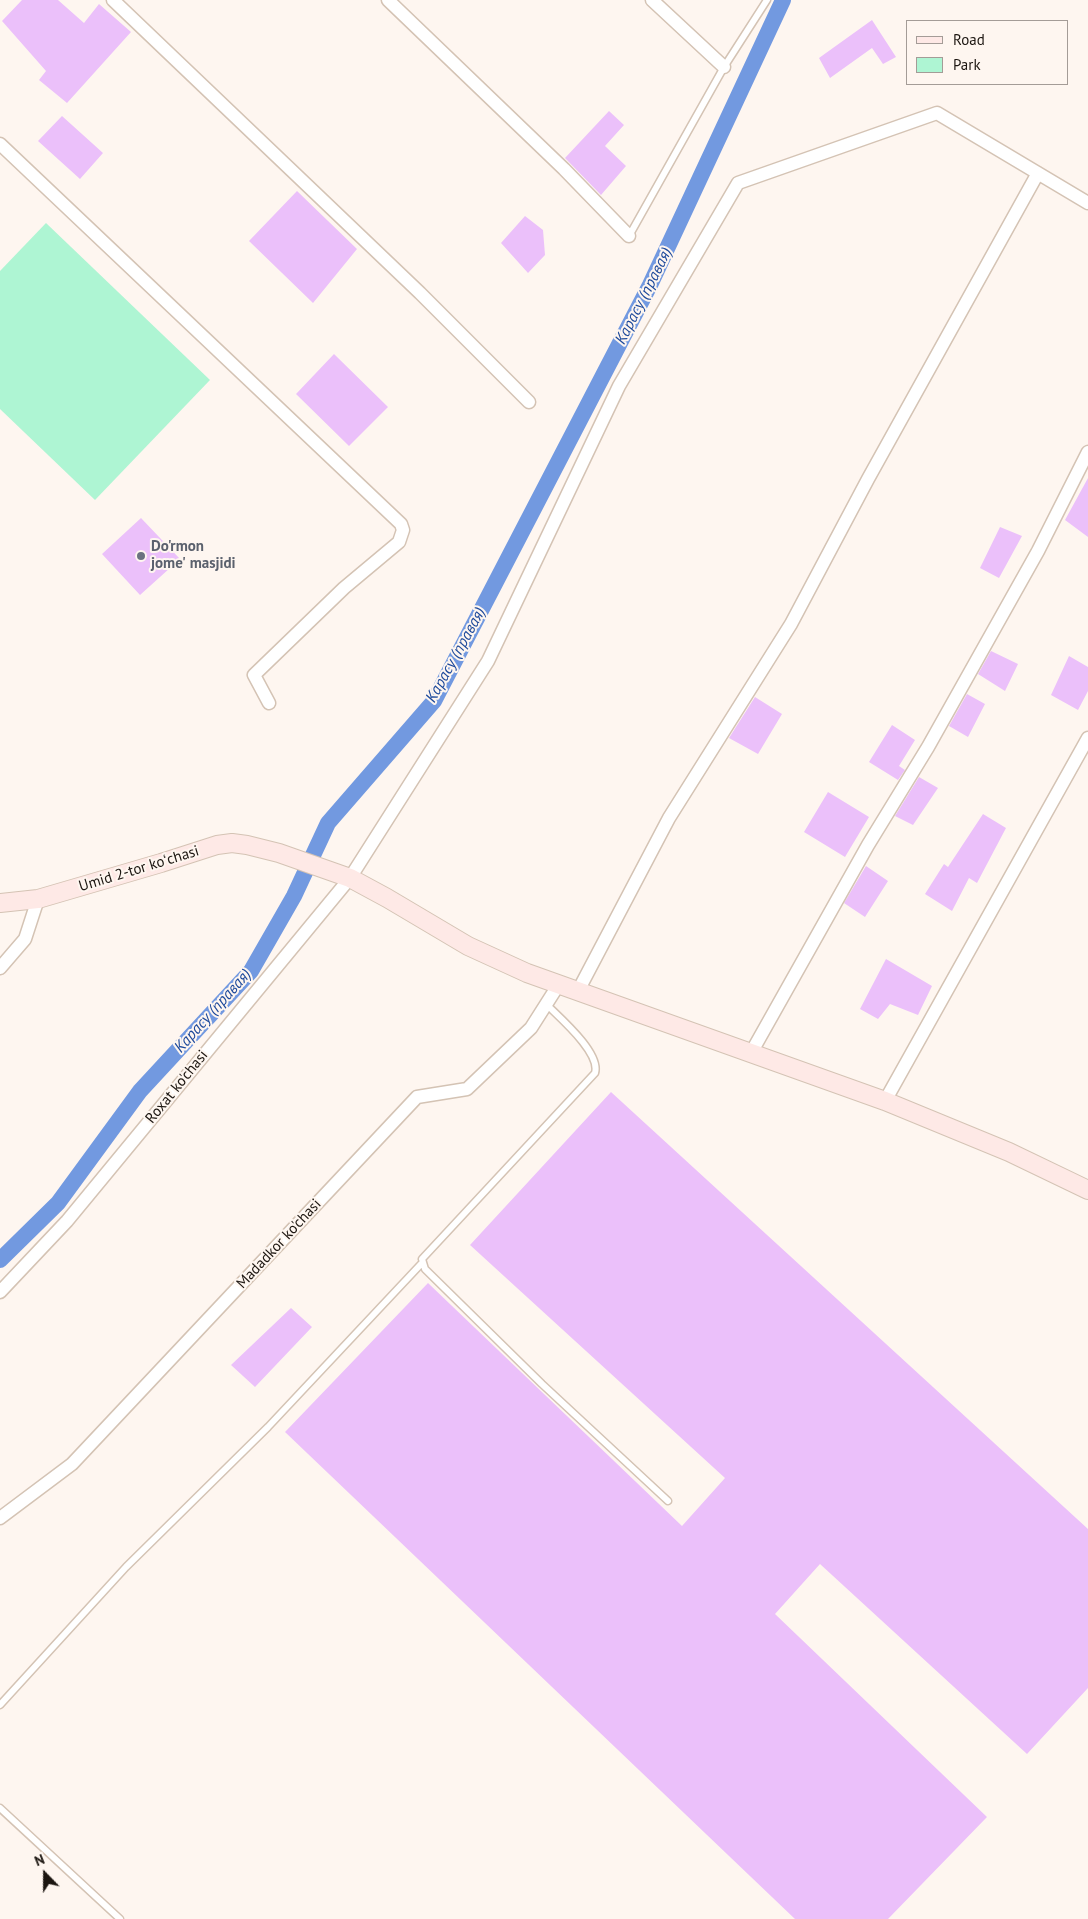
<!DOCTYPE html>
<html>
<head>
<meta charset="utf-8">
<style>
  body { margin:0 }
  #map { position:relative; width:1088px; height:1919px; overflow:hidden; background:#fef6f0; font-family:"PT Sans",sans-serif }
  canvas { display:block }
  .legend { position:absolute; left:906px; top:20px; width:162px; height:65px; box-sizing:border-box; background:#fef6f0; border:1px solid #a49c97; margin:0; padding:6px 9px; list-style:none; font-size:15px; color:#1c1611 }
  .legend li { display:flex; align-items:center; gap:10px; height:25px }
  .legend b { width:25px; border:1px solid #a49c97 }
  .north { position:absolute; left:20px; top:1849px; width:50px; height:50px; -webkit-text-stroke:4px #fef6f0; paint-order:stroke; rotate:338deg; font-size:14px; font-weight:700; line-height:20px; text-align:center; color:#1c1611 }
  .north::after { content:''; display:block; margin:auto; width:18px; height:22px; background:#1c1611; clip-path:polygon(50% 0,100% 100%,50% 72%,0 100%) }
</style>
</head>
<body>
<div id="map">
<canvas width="1088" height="1919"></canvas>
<ul class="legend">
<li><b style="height:6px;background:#fee9e6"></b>Road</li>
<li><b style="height:14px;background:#aef5d3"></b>Park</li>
</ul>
<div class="north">N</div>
</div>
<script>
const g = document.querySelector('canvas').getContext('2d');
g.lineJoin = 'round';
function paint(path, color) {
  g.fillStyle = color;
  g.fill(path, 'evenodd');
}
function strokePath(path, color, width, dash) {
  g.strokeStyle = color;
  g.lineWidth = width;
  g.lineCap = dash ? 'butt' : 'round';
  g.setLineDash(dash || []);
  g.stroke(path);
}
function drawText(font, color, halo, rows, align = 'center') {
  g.font = font + ' "PT Sans",sans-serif';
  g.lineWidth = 4;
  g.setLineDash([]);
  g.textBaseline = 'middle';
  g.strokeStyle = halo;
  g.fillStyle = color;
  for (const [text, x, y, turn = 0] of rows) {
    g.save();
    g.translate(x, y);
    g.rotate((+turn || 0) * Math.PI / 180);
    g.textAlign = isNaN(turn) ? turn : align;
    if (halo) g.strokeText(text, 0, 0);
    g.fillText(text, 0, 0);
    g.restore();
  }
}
paint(new Path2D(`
  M46,223L210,380L95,500L0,409V271Z`), '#aef5d3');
strokePath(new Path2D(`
  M0,1260L58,1203L140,1091L251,971L294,896L328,823L434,701L650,285L783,0`), '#7299e0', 16);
paint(new Path2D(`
  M22,0H58L84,23L99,4L131,32L67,103L39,80L46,71L2,21Z
  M872,20L896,57L883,64L872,48L830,78L819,58Z
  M609,111L624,125L605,146L626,166L601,195L565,158Z
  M62,116L103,153L80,179L38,141Z
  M297,191L357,249L313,303L249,241Z
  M525,216L543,230L545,255L528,273L501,243Z
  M334,354L388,407L349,446L296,394Z
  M1088,478V537L1065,520Z
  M141,518L180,559L140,595L102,554Z
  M1000,527L1022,536L999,578L980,568Z
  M991,651L1018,664L1005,691L978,674Z
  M1069,656L1088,667V691L1078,710L1051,695Z
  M967,694L985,704L968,737L949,726Z
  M755,697L782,714L758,754L729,738Z
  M892,725L915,740L899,766L905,770L898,780L869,762Z
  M919,777L938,788L913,825L895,816Z
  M828,792L869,817L845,857L804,832Z
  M983,814L1006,828L977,883L969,878L952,911L925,894L944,864L948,867Z
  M866,866L888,881L865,917L844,903Z
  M886,959L932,986L918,1015L890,1004L878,1019L860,1009Z
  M611,1092L1088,1529V1688L1027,1754L820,1564L775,1614L987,1817L888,1919H795L285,1432L428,1283L682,1526L725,1478L470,1245Z
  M291,1308L312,1327L255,1387L231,1365Z`), '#ebc0fa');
const service = new Path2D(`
  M629,236L724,67L767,0
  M546,1004C560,1018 601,1053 595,1073L422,1259L425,1269L542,1384L668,1501
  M0,1705L126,1567L268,1427L422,1263
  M0,1808L120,1919`);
const minor = new Path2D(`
  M113,0L420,293L529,402
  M388,0L564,169L629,236
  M652,0L724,67
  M0,144L401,524L403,530L399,542L344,588L254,675L269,703
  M0,968L25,939L38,899
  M578,991L669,818L791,624L868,479L1038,173
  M751,1053L868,845L928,747L1038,551L1088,452
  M885,1101L1088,738
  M0,1292L67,1221L350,878L488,661L619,386L738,183L937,113L1088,203
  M0,1518L72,1464L417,1097L467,1089L531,1028L559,984`);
const secondary = new Path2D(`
  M0,903L38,899L161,863L217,845L232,843L247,845L279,853L350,878L387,898L468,946L527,973L885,1101L1009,1152L1088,1190`);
strokePath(service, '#d4c3b4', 9);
strokePath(minor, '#d4c3b4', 15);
strokePath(secondary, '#d4c3b4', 20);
strokePath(service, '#fff', 6);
strokePath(minor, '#fff', 12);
strokePath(secondary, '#fee9e6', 18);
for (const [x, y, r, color] of [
  [141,556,5,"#6b7280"]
]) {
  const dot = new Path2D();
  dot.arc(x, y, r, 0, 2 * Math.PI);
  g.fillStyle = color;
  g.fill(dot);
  strokePath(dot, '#fef6f0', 2);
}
drawText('bold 15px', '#5b616d', '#fef6f0', [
  ["Do'rmon",151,547],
  ["jome' masjidi",151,564]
], 'left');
drawText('15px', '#1c1611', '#fef6f0', [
  ["Umid 2-tor koʻchasi",139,869,-17],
  ["Roxat ko'chasi",177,1087,-51],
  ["Madadkor ko'chasi",279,1244,-47]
]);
drawText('italic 16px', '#1d499b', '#fef6f0', [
  ["Карасу (правая)",644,296,-63],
  ["Карасу (правая)",456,655,-61],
  ["Карасу (правая)",213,1011,-48]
]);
</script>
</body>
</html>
